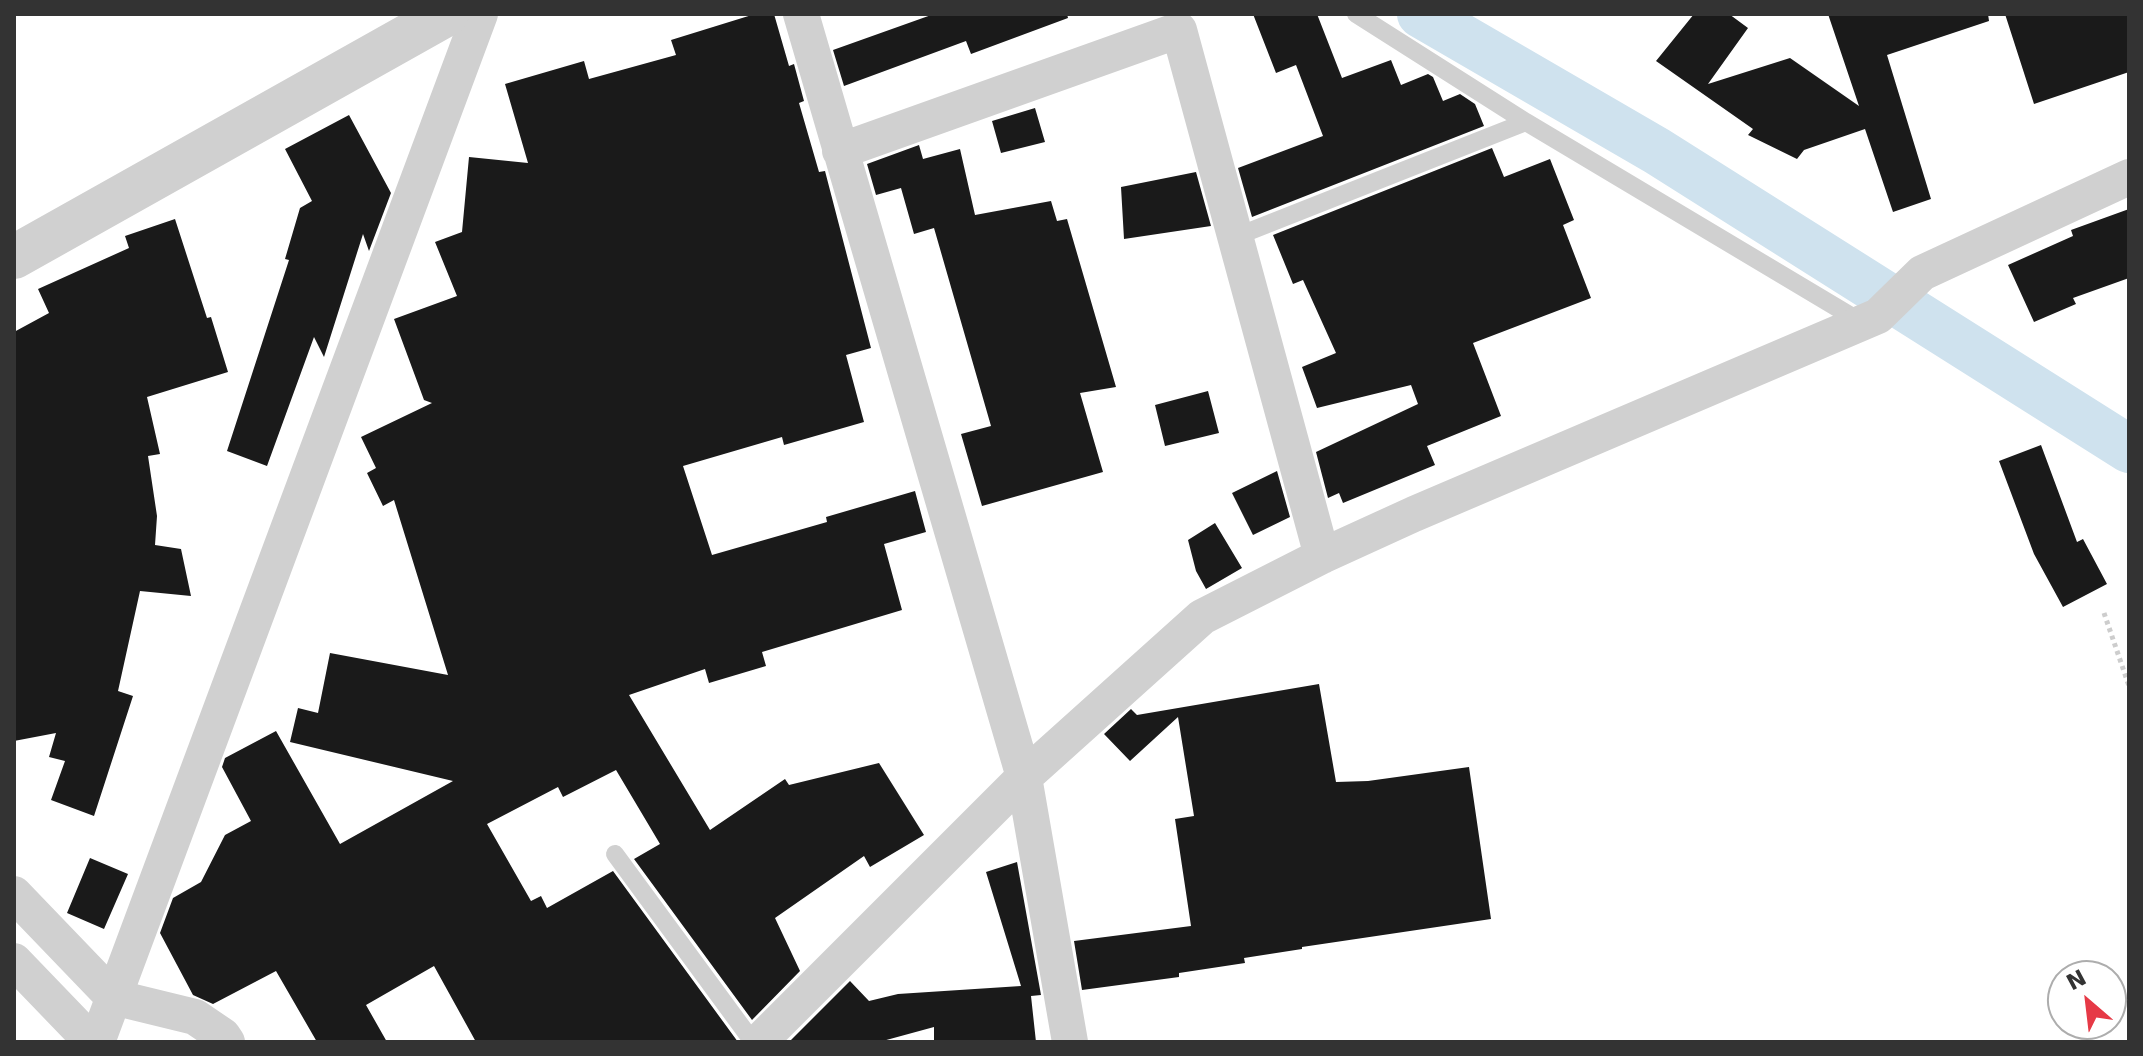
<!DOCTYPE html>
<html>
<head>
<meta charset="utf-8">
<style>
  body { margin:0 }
  #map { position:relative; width:2143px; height:1056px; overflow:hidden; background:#fff; font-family:"DejaVu Sans",sans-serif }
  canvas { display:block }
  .frame { position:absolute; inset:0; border:16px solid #333; pointer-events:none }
  .north { position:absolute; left:2047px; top:960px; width:80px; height:80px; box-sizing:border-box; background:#fff; border:2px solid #adadad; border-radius:50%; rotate:332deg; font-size:22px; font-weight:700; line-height:32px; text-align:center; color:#333 }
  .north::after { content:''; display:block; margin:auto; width:28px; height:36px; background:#e63946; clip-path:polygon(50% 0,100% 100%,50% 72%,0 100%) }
</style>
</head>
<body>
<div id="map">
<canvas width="2143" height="1056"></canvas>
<div class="frame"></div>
<div class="north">N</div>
</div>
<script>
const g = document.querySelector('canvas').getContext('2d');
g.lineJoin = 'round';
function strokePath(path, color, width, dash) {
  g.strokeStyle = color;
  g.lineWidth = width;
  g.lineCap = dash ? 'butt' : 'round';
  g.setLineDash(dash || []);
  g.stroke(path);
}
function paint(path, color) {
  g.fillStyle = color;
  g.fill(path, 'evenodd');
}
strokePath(new Path2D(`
  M1421,14L1657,151L2129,449`), '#cfe2ee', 48);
paint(new Path2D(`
  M755,14H774L789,66L794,64L804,101L799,103L819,172L825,171L871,348L846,355L864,422L784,445L782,437L683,466L712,555L827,522L826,517L915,491L926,532L884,544L902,610L762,652L766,666L709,683L705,669L629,695L710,830L785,779L789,785L879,763L924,835L870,867L864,856L775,918L800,971L752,1020L634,859L660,844L616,770L563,797L558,787L487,824L531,901L541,896L547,908L613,871L738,1042H476L434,966L366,1005L387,1042H317L276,971L213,1004L193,995L160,933L173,898L201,882L225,835L251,821L222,767L225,758L276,731L340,844L453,781L290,742L298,708L318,713L330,653L448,675L394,500L383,506L367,473L376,468L361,437L432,403L424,400L394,319L457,296L435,242L462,232L469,157L528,163L505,84L584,61L589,79L676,55L671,40Z
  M934,14H1067L1068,18L971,54L966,41L844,86L833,50Z
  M1253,14H1317L1342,78L1391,60L1401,85L1428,74L1433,77L1443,101L1460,94L1475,104L1484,126L1252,217L1238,168L1323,136L1296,65L1276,73Z
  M1694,14H1729L1748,28L1708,84L1790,58L1859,106L1828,14H1988L1989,21L1887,55L1931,199L1893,212L1865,129L1804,150L1797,159L1748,135L1753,129L1656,61Z
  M2005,14H2129V72L2034,104Z
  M1035,108L1045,142L1001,153L992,121Z
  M349,115L391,193L369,251L363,234L324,357L314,337L267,466L227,451L289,260L285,259L300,208L312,201L285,149Z
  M919,145L923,159L960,149L975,215L1051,201L1057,221L1067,219L1116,387L1080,393L1103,472L982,506L961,434L991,426L934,228L914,234L901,188L876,195L867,164Z
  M1492,148L1504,177L1550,159L1574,220L1563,225L1591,298L1473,343L1501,416L1427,446L1435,465L1343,503L1339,493L1328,498L1316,452L1418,404L1411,385L1317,408L1302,367L1336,353L1303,280L1293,284L1273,235Z
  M1196,172L1211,226L1124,239L1121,187Z
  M2129,209V278L2073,298L2076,304L2034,322L2008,265L2073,236L2071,230Z
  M175,219L207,318L211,317L228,372L147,397L160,454L148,456L157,516L155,545L181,549L191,596L140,591L118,691L133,696L94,816L51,800L65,761L49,757L56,733L14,741V332L49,313L38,289L129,248L125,236Z
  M1208,391L1219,433L1165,446L1155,405Z
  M2041,445L2077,542L2083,539L2107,584L2063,607L2034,554L1999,461Z
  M1277,471L1290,517L1253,535L1232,493Z
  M1215,523L1242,568L1206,589L1196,571L1188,540Z
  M1319,684L1336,782L1368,781L1469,767L1491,919L1302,947V949L1244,958L1245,963L1179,973V977L1082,990L1074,941L1191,926L1175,819L1194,816L1178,717L1130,761L1104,734L1131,709L1137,715Z
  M90,858L128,874L104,929L67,913Z
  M1017,862L1041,995L1031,996L1036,1042H934V1027L879,1042H789L850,981L869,1001L898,994L1021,986L986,872Z`), '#1a1a1a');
strokePath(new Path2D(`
  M2104,613L2129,686`), '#cdcdcd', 5, [4, 4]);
strokePath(new Path2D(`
  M1356,14L1526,122L1861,322
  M1235,237L1526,122
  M615,854L753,1042`), '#d0d0d0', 18);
strokePath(new Path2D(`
  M801,14L1024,777L1070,1042
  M840,151L1179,30L1322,556
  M14,894L113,997L195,1017L223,1036L227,1042
  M14,961L92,1042
  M97,1042L480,14
  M759,1042L1024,777L1202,617L1322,556L1414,514L1878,316L1922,273L2129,177`), '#d0d0d0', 36);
strokePath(new Path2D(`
  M14,257L447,14`), '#d0d0d0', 44);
</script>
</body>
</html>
